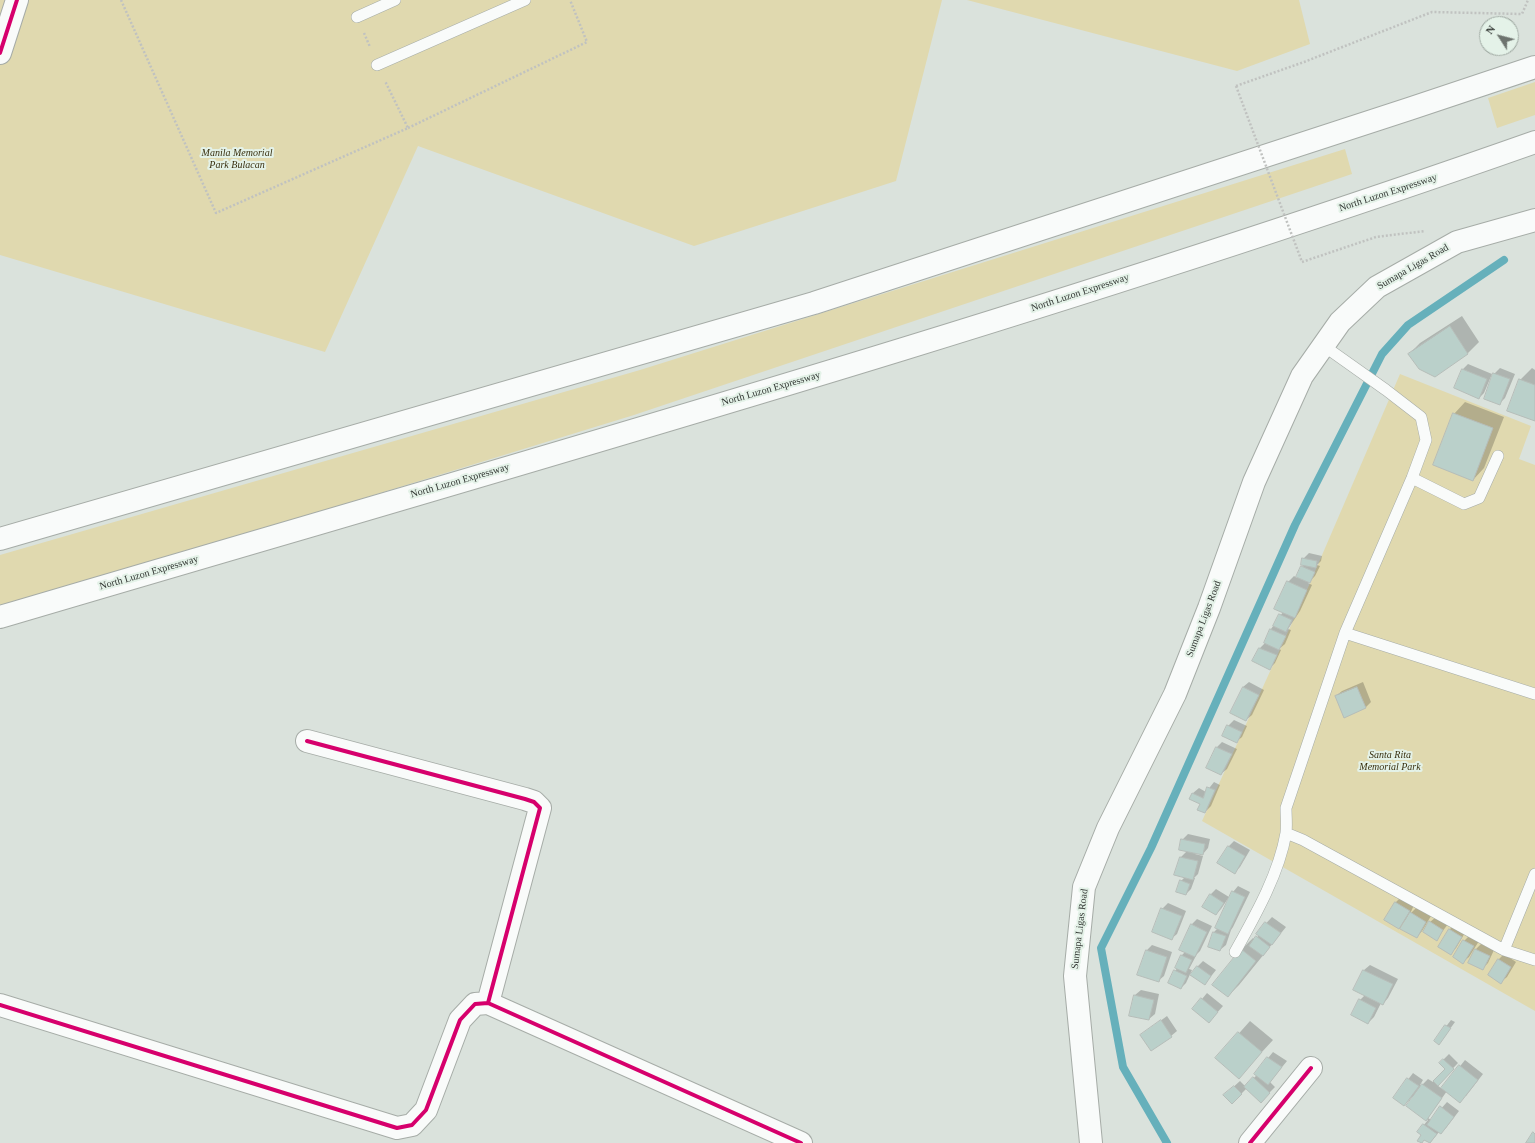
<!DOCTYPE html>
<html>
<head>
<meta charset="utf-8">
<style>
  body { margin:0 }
  #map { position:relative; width:1535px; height:1143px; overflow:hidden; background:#dae2dc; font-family:"Times New Roman",serif }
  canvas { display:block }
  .north { position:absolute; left:1479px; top:16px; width:40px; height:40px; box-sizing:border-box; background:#e4f2e8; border:1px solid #9da7a0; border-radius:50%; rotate:306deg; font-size:11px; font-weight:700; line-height:16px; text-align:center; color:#323733 }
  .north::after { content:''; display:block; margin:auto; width:14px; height:18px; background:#6d736e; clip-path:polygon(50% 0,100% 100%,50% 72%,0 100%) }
</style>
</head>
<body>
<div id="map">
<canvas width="1535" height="1143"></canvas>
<div class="north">N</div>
</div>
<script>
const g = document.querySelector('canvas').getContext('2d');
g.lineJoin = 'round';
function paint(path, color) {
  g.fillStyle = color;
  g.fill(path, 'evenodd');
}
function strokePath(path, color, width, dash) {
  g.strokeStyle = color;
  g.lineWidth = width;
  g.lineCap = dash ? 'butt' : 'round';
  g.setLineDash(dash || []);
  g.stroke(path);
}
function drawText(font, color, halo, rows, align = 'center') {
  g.font = font + ' "Times New Roman",serif';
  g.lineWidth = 4;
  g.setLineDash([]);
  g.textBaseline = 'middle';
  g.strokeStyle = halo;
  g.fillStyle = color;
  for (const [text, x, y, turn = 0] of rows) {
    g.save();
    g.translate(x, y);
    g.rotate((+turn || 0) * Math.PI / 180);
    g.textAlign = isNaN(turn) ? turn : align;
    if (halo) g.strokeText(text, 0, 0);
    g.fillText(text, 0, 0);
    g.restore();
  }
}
paint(new Path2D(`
  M0,0H942L896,181L694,246L418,146L325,352L0,255Z
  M967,0H1299L1310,44L1237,71Z
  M1535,82V115L1497,128L1488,98Z
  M1345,149L1352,174L634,415L130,570L0,605V555L640,370Z
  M1400,374L1531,426L1519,459L1535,465V1011L1202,821L1307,590Z`), '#e0d9af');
paint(new Path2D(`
  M1462,316L1479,342L1468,353L1409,354L1420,343Z
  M1468,364L1492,374L1484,393L1479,398L1462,370Z
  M1500,368L1515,374L1505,398L1499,404L1494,374Z
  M1532,368L1535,370V420L1520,380Z
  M1465,402L1504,417L1484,468L1473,480L1454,414Z
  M1309,553L1322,556L1321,561L1317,565L1320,566L1315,576L1308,583L1312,585L1300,611L1288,629L1291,630L1285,644L1279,649L1281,650L1275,663L1270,668L1260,648L1265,643L1271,629L1283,612L1288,582L1294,576L1297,578L1304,565L1303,559Z
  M1249,682L1264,690L1252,715L1246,720L1243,687Z
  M1363,682L1371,702L1366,707L1345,716L1336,696L1342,691Z
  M1234,720L1247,726L1242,737L1236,742L1228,726Z
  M1222,742L1237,749L1227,769L1221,774L1207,767L1217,747Z
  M1214,782L1220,785L1211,806L1205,812L1201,803L1190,799L1193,793L1199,788L1206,792Z
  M1188,834L1210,839L1208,848L1203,854L1196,852L1195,854L1203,856L1198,874L1194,878H1195L1191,889L1186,894L1181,881L1185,877L1176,875L1181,857L1187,851L1182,840Z
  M1234,841L1250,850L1240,867L1235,872L1219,863L1229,846Z
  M1238,886L1250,892L1233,927L1231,930L1226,945L1220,950L1209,946L1214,932L1218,928L1233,892Z
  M1216,889L1229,897L1221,909L1216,914L1211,894Z
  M1401,897L1414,905L1410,914L1416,908L1431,916L1422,931L1417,937L1406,920L1398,927L1386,919L1396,902Z
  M1168,903L1186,911L1177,934L1171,939L1162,909Z
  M1272,917L1286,927L1239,985L1228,996L1241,950L1253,938L1255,940L1259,935L1257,933Z
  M1436,917L1448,924L1436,940L1430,922Z
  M1197,919L1212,926L1200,951L1197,954L1189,969L1192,970L1186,983L1181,988L1169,982L1177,968L1182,955L1185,952L1180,949L1192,924Z
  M1455,924L1466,931L1456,948L1450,954L1439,947L1450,929Z
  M1470,935L1479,941L1469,957L1463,962L1464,941Z
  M1481,944L1494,950L1488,963L1483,968L1475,950Z
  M1152,945L1172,952L1164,976L1158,981L1147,950Z
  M1504,954L1516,962L1507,977L1501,982L1489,975L1499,959Z
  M1203,961L1216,970L1205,984L1197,967Z
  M1370,965L1398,979L1388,998L1383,1004L1381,1003L1374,1017L1368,1023L1360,1000L1365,995L1355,990L1364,970Z
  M1141,990L1159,994L1155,1014L1149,1019L1130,1015L1135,995Z
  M1207,993L1223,1006L1209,1022L1202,999Z
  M1167,1016L1177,1031L1171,1036L1151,1050L1141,1035Z
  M1451,1020L1455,1022L1439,1044L1435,1041Z
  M1250,1021L1273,1040L1239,1077L1217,1058Z
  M1273,1052L1287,1061L1270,1082L1275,1087L1261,1101L1247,1088L1232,1103L1230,1090L1240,1081L1245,1086L1257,1075L1255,1074Z
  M1449,1054L1458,1063L1437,1085L1442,1089L1465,1060L1483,1074L1466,1096L1447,1091L1428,1118L1431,1120L1447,1102L1459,1111L1446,1128L1441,1133L1439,1132L1430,1143L1425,1139L1421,1143L1419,1141L1423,1135L1418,1132L1428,1120L1407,1106L1413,1097H1412L1404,1105L1394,1098L1413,1073L1423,1080L1420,1085L1421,1086L1428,1079L1433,1082L1446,1069L1440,1063Z`), '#0003');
strokePath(new Path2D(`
  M1167,1143L1123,1067L1101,948L1151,848L1295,525L1382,354L1408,325L1504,260`), '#66b0bb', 8);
const building = new Path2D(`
  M1450,326L1468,354L1435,377L1419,369L1408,354Z
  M1462,369L1487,379L1479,399L1454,388Z
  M1493,373L1510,379L1500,405L1484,399Z
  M1519,379L1535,385V421L1507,411Z
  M1453,413L1493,428L1473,481L1433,465Z
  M1302,558L1317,561L1316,568L1301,565Z
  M1301,566L1315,572L1310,583L1296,577Z
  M1287,581L1307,590L1295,618L1274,609Z
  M1279,614L1292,620L1286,632L1273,626Z
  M1270,629L1286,636L1279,650L1264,643Z
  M1259,648L1277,655L1270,670L1252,661Z
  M1243,687L1259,695L1246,721L1230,713Z
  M1357,687L1366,708L1344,718L1335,696Z
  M1227,725L1242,732L1237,743L1222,736Z
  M1216,747L1232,754L1221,775L1206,768Z
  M1207,787L1215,790L1205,813L1197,810L1200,804L1189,799L1192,793L1203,798Z
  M1181,839L1205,844L1203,855L1179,850Z
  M1228,846L1245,856L1235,874L1217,863Z
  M1180,857L1198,861L1193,880L1174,875Z
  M1180,880L1190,884L1186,895L1176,892Z
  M1232,891L1245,897L1228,934L1215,928Z
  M1210,894L1224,903L1216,915L1202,907Z
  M1395,902L1410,911L1399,929L1384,920Z
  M1161,908L1182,916L1172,940L1152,932Z
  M1410,912L1426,922L1417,938L1400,929Z
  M1429,921L1443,930L1437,941L1423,932Z
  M1265,922L1281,933L1272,945L1256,934Z
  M1191,924L1207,932L1195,957L1179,950Z
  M1449,929L1462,937L1451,955L1438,947Z
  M1213,932L1226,936L1220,951L1208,947Z
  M1256,936L1270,947L1263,956L1249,946Z
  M1463,940L1474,946L1463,964L1453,957Z
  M1241,949L1256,961L1228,997L1212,985Z
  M1475,949L1490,956L1483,970L1468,963Z
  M1146,950L1167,957L1159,982L1137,975Z
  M1181,955L1192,960L1186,973L1175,968Z
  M1498,959L1511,967L1501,984L1488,975Z
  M1197,966L1211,976L1205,985L1190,975Z
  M1174,970L1187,976L1181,989L1168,983Z
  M1363,970L1393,984L1383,1005L1353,990Z
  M1134,995L1154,1000L1149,1020L1129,1016Z
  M1201,998L1218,1012L1209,1023L1192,1009Z
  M1359,999L1376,1008L1368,1024L1351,1015Z
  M1161,1020L1172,1037L1151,1051L1140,1035Z
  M1445,1025L1451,1028L1439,1045L1434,1041Z
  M1238,1032L1262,1052L1239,1079L1215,1058Z
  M1267,1057L1282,1067L1268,1085L1254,1074Z
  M1443,1059L1454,1069L1438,1086L1433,1081L1445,1069L1439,1063Z
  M1459,1065L1478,1080L1460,1103L1441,1088Z
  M1253,1077L1270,1093L1261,1103L1244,1087Z
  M1407,1078L1419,1086L1404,1106L1393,1098Z
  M1422,1084L1442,1098L1426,1121L1406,1106Z
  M1234,1086L1242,1094L1232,1104L1223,1095Z
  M1440,1106L1454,1117L1441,1134L1427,1125Z
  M1423,1124L1437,1134L1430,1143L1424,1140L1422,1143L1417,1141L1421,1135L1417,1132Z
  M1533,1132L1535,1134V1143H1526Z`);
paint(building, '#bad0ca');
strokePath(building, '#b6bdb9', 1);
const lane = new Path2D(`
  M357,17L395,0
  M377,65L525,0
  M1412,478L1464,504L1479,498L1498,456
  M1345,633L1535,694
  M1286,833L1303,840L1504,950L1535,960
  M1504,950L1535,874
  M1235,952C1255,916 1279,874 1286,833C1287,825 1286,816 1286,808L1345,633L1412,478L1426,440L1421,417L1386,390L1324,346`);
const street = new Path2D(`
  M0,53L17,0
  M307,741L525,799L534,802L540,808L488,1003
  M0,1005L397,1128L412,1125L426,1110L460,1020L475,1004L488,1003L801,1143
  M1250,1143L1311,1068`);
const secondary = new Path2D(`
  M1091,1143L1075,976L1084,887L1108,828L1175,694L1209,608L1254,482L1302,376L1340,322L1377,287L1457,242L1535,220`);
const highway = new Path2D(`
  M0,539L814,303L1409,109L1535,67
  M0,617C514,465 1030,320 1535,142`);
strokePath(lane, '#a6aca7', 12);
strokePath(street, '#a6aca7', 24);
strokePath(secondary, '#a6aca7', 24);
strokePath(highway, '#a6aca7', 24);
strokePath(new Path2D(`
  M121,0L216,213L408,128L385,81
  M364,33L370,47
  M1236,86L1304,62L1432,12L1522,14L1528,0
  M408,128L587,42L570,0
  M1302,262L1376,237L1425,231`), '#c0c2c0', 2.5, [2, 2]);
strokePath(lane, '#f9fbfa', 11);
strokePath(street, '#f9fbfa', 22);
strokePath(secondary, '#f9fbfa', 22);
strokePath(highway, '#f9fbfa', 22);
strokePath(new Path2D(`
  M1236,86L1302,262`), '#c0c2c0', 2.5, [2, 2]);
strokePath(new Path2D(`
  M0,53L17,0
  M307,741L525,799L534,802L540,808L488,1003
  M0,1005L397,1128L412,1125L426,1110L460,1020L475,1004L488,1003L801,1143
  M1250,1143L1311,1068`), '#d6006c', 4);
drawText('italic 10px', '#3a3111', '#e4f2e8', [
  ["Manila Memorial",237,153],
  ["Park Bulacan",237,165],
  ["Santa Rita",1390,755],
  ["Memorial Park",1390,767]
]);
drawText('10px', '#323733', '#e4f2e8', [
  ["North Luzon Expressway",1388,193,-18],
  ["Sumapa Ligas Road",1413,267,-30],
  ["North Luzon Expressway",1080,293,-18],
  ["North Luzon Expressway",771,389,-16],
  ["North Luzon Expressway",460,481,-16],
  ["North Luzon Expressway",149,573,-16],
  ["Sumapa Ligas Road",1204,619,-69],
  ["Sumapa Ligas Road",1080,929,-83]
]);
</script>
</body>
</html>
